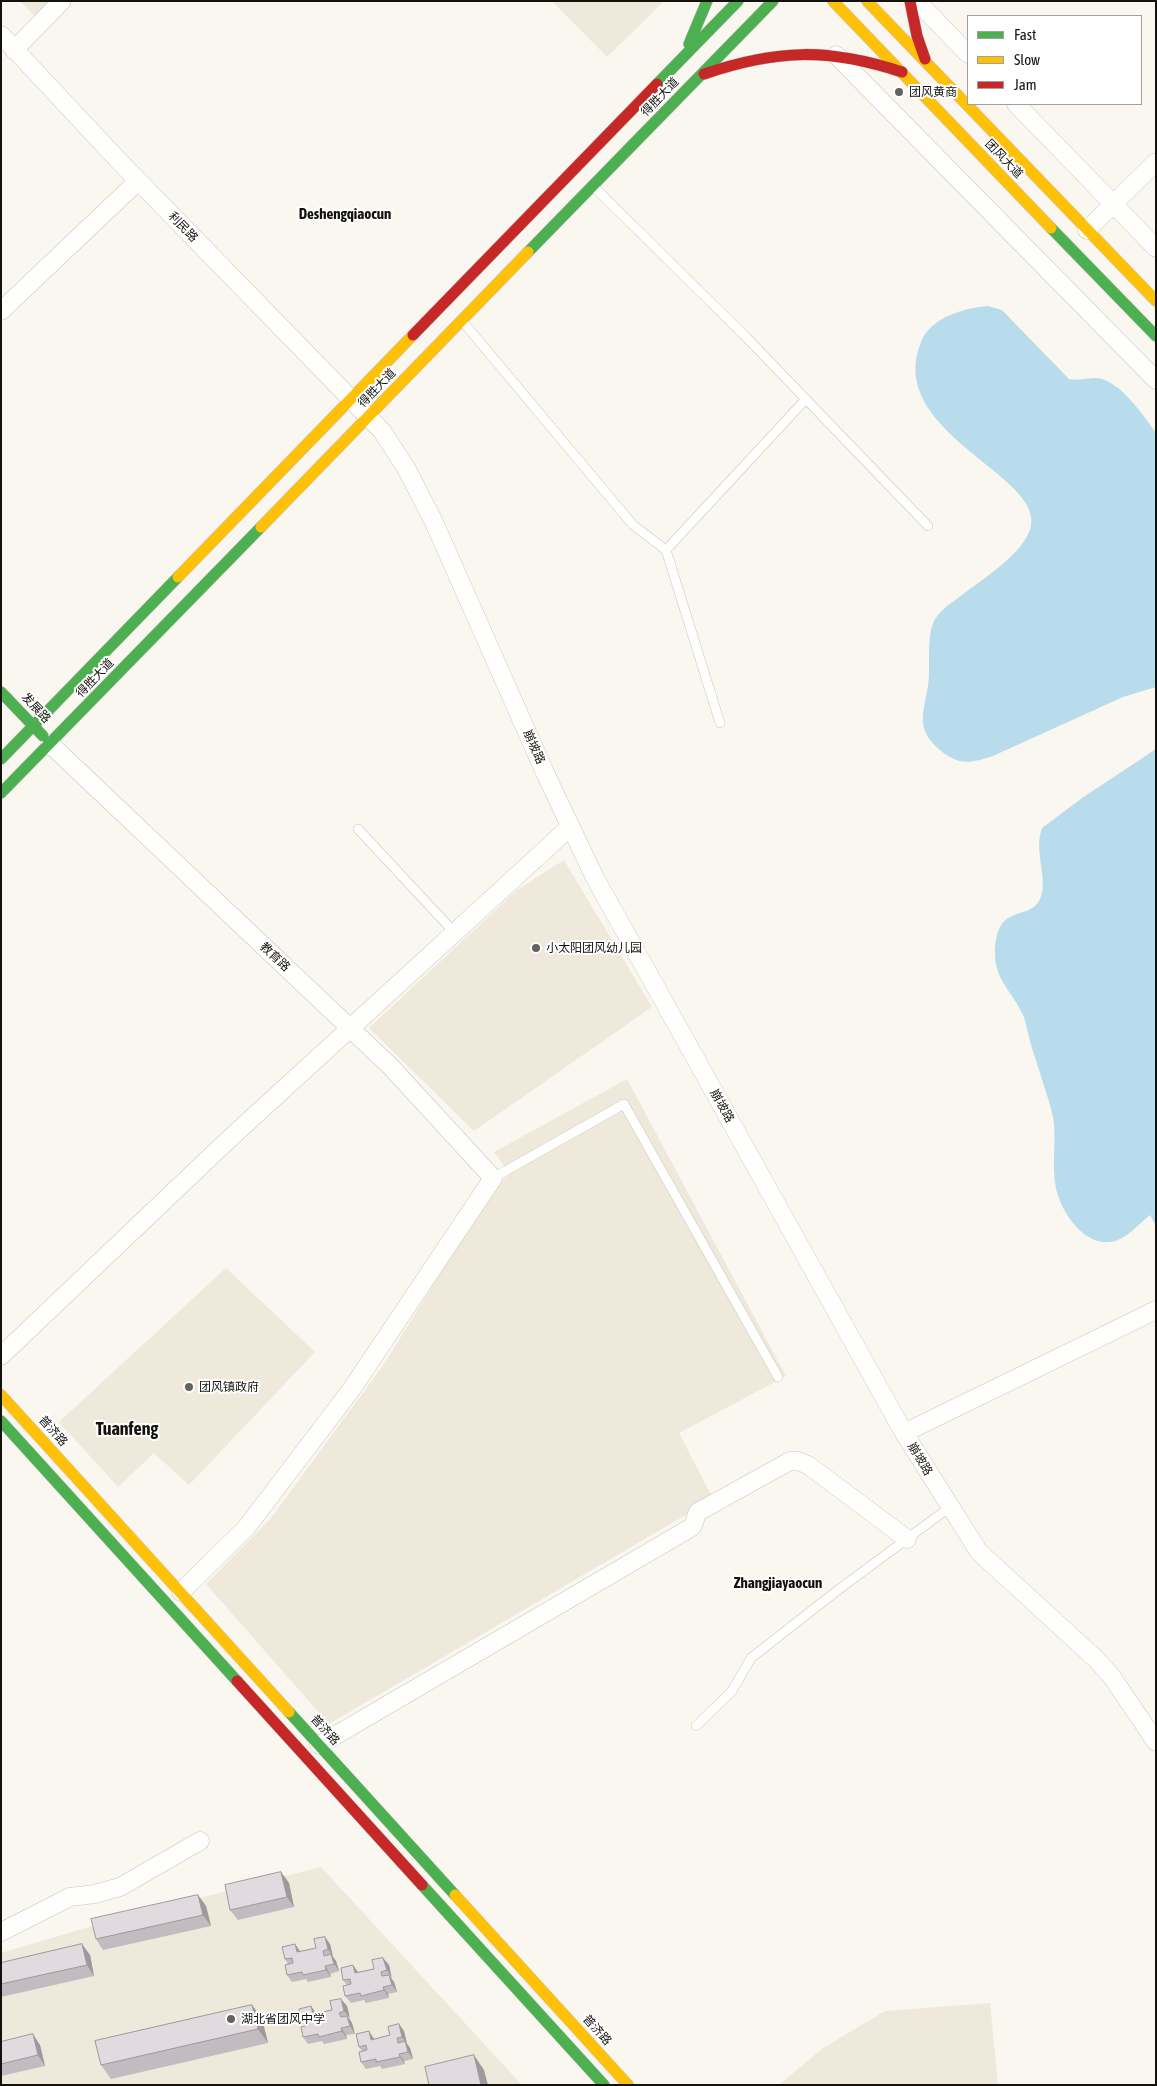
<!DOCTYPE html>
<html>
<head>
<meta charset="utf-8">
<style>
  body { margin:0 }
  #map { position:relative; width:1157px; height:2086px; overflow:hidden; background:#faf7f0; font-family:"Asap Condensed",sans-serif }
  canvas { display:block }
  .frame { position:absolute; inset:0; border:2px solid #13120d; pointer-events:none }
  .legend { position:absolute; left:967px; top:15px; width:175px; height:90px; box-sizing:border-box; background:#fff; border:1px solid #a1a09e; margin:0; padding:6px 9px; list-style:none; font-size:15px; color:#13120d }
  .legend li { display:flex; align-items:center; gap:10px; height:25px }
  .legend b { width:25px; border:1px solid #a1a09e }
</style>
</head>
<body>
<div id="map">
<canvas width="1157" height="2086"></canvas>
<div class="frame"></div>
<ul class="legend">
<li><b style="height:6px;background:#4caf50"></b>Fast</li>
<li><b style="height:6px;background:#ffc107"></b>Slow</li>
<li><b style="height:6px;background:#c62828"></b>Jam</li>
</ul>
</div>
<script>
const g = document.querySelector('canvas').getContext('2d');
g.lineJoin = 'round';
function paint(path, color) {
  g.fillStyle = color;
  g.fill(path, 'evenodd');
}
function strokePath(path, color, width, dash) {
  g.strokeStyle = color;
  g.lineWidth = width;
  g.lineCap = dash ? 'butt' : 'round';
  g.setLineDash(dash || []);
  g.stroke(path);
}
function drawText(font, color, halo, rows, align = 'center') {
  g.font = font + ' "Asap Condensed","Noto Sans SC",sans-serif';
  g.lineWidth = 4;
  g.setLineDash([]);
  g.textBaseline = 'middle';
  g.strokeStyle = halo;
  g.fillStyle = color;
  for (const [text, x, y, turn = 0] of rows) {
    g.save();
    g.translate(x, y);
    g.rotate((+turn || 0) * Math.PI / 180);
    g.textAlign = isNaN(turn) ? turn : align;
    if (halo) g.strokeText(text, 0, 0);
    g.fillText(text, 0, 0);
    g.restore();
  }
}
paint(new Path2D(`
  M20,1H53L37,18Z
  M552,1H664L607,57Z
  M564,860L652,1007L474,1131L369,1028L517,890Z
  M627,1079L786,1376L679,1433L713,1499L329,1724L206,1584L271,1518L384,1364L494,1187L510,1174L494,1152Z
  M226,1268L315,1352L189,1485L154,1453L118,1487L59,1422Z
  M321,1867L522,2085H1V1953L106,1922Z
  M990,2003L998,2085H779L823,2048L885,2011Z`), '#eee9db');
paint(new Path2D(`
  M988,306L1002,310L1069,379C1079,381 1086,378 1096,378C1119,379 1144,416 1156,433V687L1123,697L993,756C971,763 960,766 941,751C915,729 923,715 928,686C931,665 926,643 933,623C938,612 948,605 957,599C980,580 1024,555 1031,526C1042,474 884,432 921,342C931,317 964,308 988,306Z
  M1156,749V1226L1150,1215C1140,1223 1130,1235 1118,1240C1087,1252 1061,1213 1056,1188C1051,1165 1057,1140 1053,1117C1050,1102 1044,1087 1040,1073C1036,1060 1031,1047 1028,1033C1026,1027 1026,1021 1023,1015C1014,994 995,980 995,955C995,900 1029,923 1040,899C1049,880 1033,851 1042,828L1082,798Z`), '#b9dcec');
const lane = new Path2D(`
  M593,186L747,338L928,526
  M463,322L633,525L666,550L720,723
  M666,550L806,399
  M358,829L454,932
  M493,1178L624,1104L778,1377
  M696,1726L732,1691L751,1658L838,1590L950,1507`);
const street = new Path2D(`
  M917,1L968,54
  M1,35L118,160L382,431L406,468L433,520L546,775L595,878L904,1433L979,1552L1097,1660L1112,1677L1156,1742
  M14,50L62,1
  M836,55L1156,380
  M1016,104L1156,248
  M1087,230L1156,162
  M1,311L138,181
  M50,744L390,1066L493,1178L351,1390L246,1528L181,1592
  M1,1356L227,1141L570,827
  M904,1433L1156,1310
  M319,1745L692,1527L698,1512L790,1461H798L808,1465L907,1539
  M1,1932L70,1897L95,1894L120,1887L200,1841`);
const fast = new Path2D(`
  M689,44L707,1
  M657,84L738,1
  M1051,228L1156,336
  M528,252L773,1
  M1,692L43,736
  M1,759L178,577
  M1,793L261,527
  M1,1421L237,1681
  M289,1712L455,1895
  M422,1885L604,2085`);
const slow = new Path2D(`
  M833,1L1051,228
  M867,1L1156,301
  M261,527L528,252
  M178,577L413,335
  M1,1395L289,1712
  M455,1895L628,2085`);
const jam = new Path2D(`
  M910,1L917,36L925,59
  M704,74C778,49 828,48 902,72
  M413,335L657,84
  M237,1681L422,1885`);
strokePath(lane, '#c8c6c1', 10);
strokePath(street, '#c8c6c1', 19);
strokePath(fast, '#c8c6c1', 12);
strokePath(slow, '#c8c6c1', 12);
strokePath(jam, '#c8c6c1', 12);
strokePath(lane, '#fefefd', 9);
strokePath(street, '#fefefd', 18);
strokePath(fast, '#4caf50', 11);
strokePath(slow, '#ffc107', 11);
strokePath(jam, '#c62828', 11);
paint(new Path2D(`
  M281,1872L289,1883L294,1907L238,1920L230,1910Z
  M198,1895L206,1906L211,1926L103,1950L96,1939Z
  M330,1944L333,1957L336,1961L339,1971L330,1974L331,1977L308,1982L306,1979L292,1982L287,1975L288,1964L285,1959L300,1952Z
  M90,1955L94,1976L1,1997V1963Z
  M383,1958L389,1965L391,1978L394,1982L397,1992L388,1994L389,1998L366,2003L364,2000L351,2003L345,1996L347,1985L343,1980L358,1972L374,1969Z
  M252,2005L262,2019L268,2043L111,2079L101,2065Z
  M347,2006L349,2018L352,2023L355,2034L346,2035L347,2039L324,2044L322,2041L308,2044L303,2037L305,2026L302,2021L316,2013Z
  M404,2031L407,2044L410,2048L413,2059L404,2061L405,2064L382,2069L380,2066L366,2069L361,2062L362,2051L359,2047L374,2039Z
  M1,2042L40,2045L45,2066L1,2076Z`), '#c2bbbf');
paint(new Path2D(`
  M281,1872L289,1883L294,1907L287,1897Z
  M198,1895L206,1906L211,1926L203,1915Z
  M325,1937L330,1944L333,1957L328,1949Z
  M82,1944L90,1955L94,1976L87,1965Z
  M295,1944L300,1951L297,1952Z
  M331,1954L336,1961L339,1971L334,1964Z
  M383,1958L389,1965L392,1978L387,1970Z
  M353,1965L358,1972L355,1973Z
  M325,1966L330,1974L331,1977L326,1970Z
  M389,1975L394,1982L397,1992L392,1985Z
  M383,1987L388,1994L389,1998L384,1990Z
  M341,1999L347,2006L350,2018L344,2011Z
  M252,2005L262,2019L268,2043L258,2029Z
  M311,2006L316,2013L313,2014Z
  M347,2016L352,2023L355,2034L350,2026Z
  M399,2024L404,2031L407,2044L402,2037Z
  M341,2028L346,2035L347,2039L342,2031Z
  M369,2031L374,2039L371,2040Z
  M33,2034L40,2045L45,2066L38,2055Z
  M405,2041L410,2048L413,2059L408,2052Z
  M399,2054L404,2061L405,2064L400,2057Z
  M474,2055L484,2070L488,2085H481Z`), '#9e999b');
const building = new Path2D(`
  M281,1872L287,1897L230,1910L225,1885Z
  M198,1895L203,1915L96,1939L91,1919Z
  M325,1937L328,1949L323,1951L324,1956L331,1954L334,1964L325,1966L326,1970L303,1975L302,1972L287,1975L285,1965L293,1963L292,1958L285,1959L282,1947L295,1944L297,1952L316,1948L314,1939Z
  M82,1944L87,1965L1,1984V1963Z
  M383,1958L387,1970L381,1972L382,1976L389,1975L392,1985L383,1987L384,1990L361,1996L360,1993L345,1996L343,1986L351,1984L350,1979L343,1980L341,1968L353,1965L355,1973L374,1969L372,1960Z
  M341,1999L344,2011L339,2013L341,2017L347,2016L350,2026L341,2028L342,2031L319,2037L318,2034L303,2037L301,2027L309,2025L308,2020L302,2021L299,2009L311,2006L313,2014L332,2010L330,2001Z
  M252,2005L258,2029L101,2065L95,2041Z
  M399,2024L402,2037L397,2038L398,2043L405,2041L408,2052L399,2054L400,2057L376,2062V2059L361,2062L359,2052L367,2050L366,2045L359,2047L356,2034L369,2031L371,2040L390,2035L388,2027Z
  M33,2034L38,2055L1,2064V2042Z
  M474,2055L481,2085H429L425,2067Z`);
paint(building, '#e1dade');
strokePath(building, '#9e999b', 1);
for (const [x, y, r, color] of [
  [899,92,5,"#64625c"],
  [536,948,5,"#64625c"],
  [189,1387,5,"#64625c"],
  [231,2019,5,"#64625c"]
]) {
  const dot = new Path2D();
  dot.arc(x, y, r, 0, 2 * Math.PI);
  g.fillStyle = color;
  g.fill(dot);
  strokePath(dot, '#fff', 2);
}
drawText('12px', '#13120d', '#fff', [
  ["团风黄商",909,92],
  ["小太阳团风幼儿园",546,948],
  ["团风镇政府",199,1387],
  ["湖北省团风中学",241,2019]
], 'left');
drawText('12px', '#13120d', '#fff', [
  ["得胜大道",660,97,-46],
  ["团风大道",1004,159,46],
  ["利民路",183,227,46],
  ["得胜大道",377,388,-46],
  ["得胜大道",95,678,-46],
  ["发展路",36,708,47],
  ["崩坡路",534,747,66],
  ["教育路",275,957,43],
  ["崩坡路",722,1106,61],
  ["普济路",53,1431,48],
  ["崩坡路",920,1459,59],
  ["普济路",325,1730,48],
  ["普济路",597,2030,48]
]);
drawText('bold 15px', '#13120d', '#fff', [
  ["Deshengqiaocun",345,214],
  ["Zhangjiayaocun",778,1583]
]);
drawText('bold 18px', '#13120d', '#fff', [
  ["Tuanfeng",127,1429]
]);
</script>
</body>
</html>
